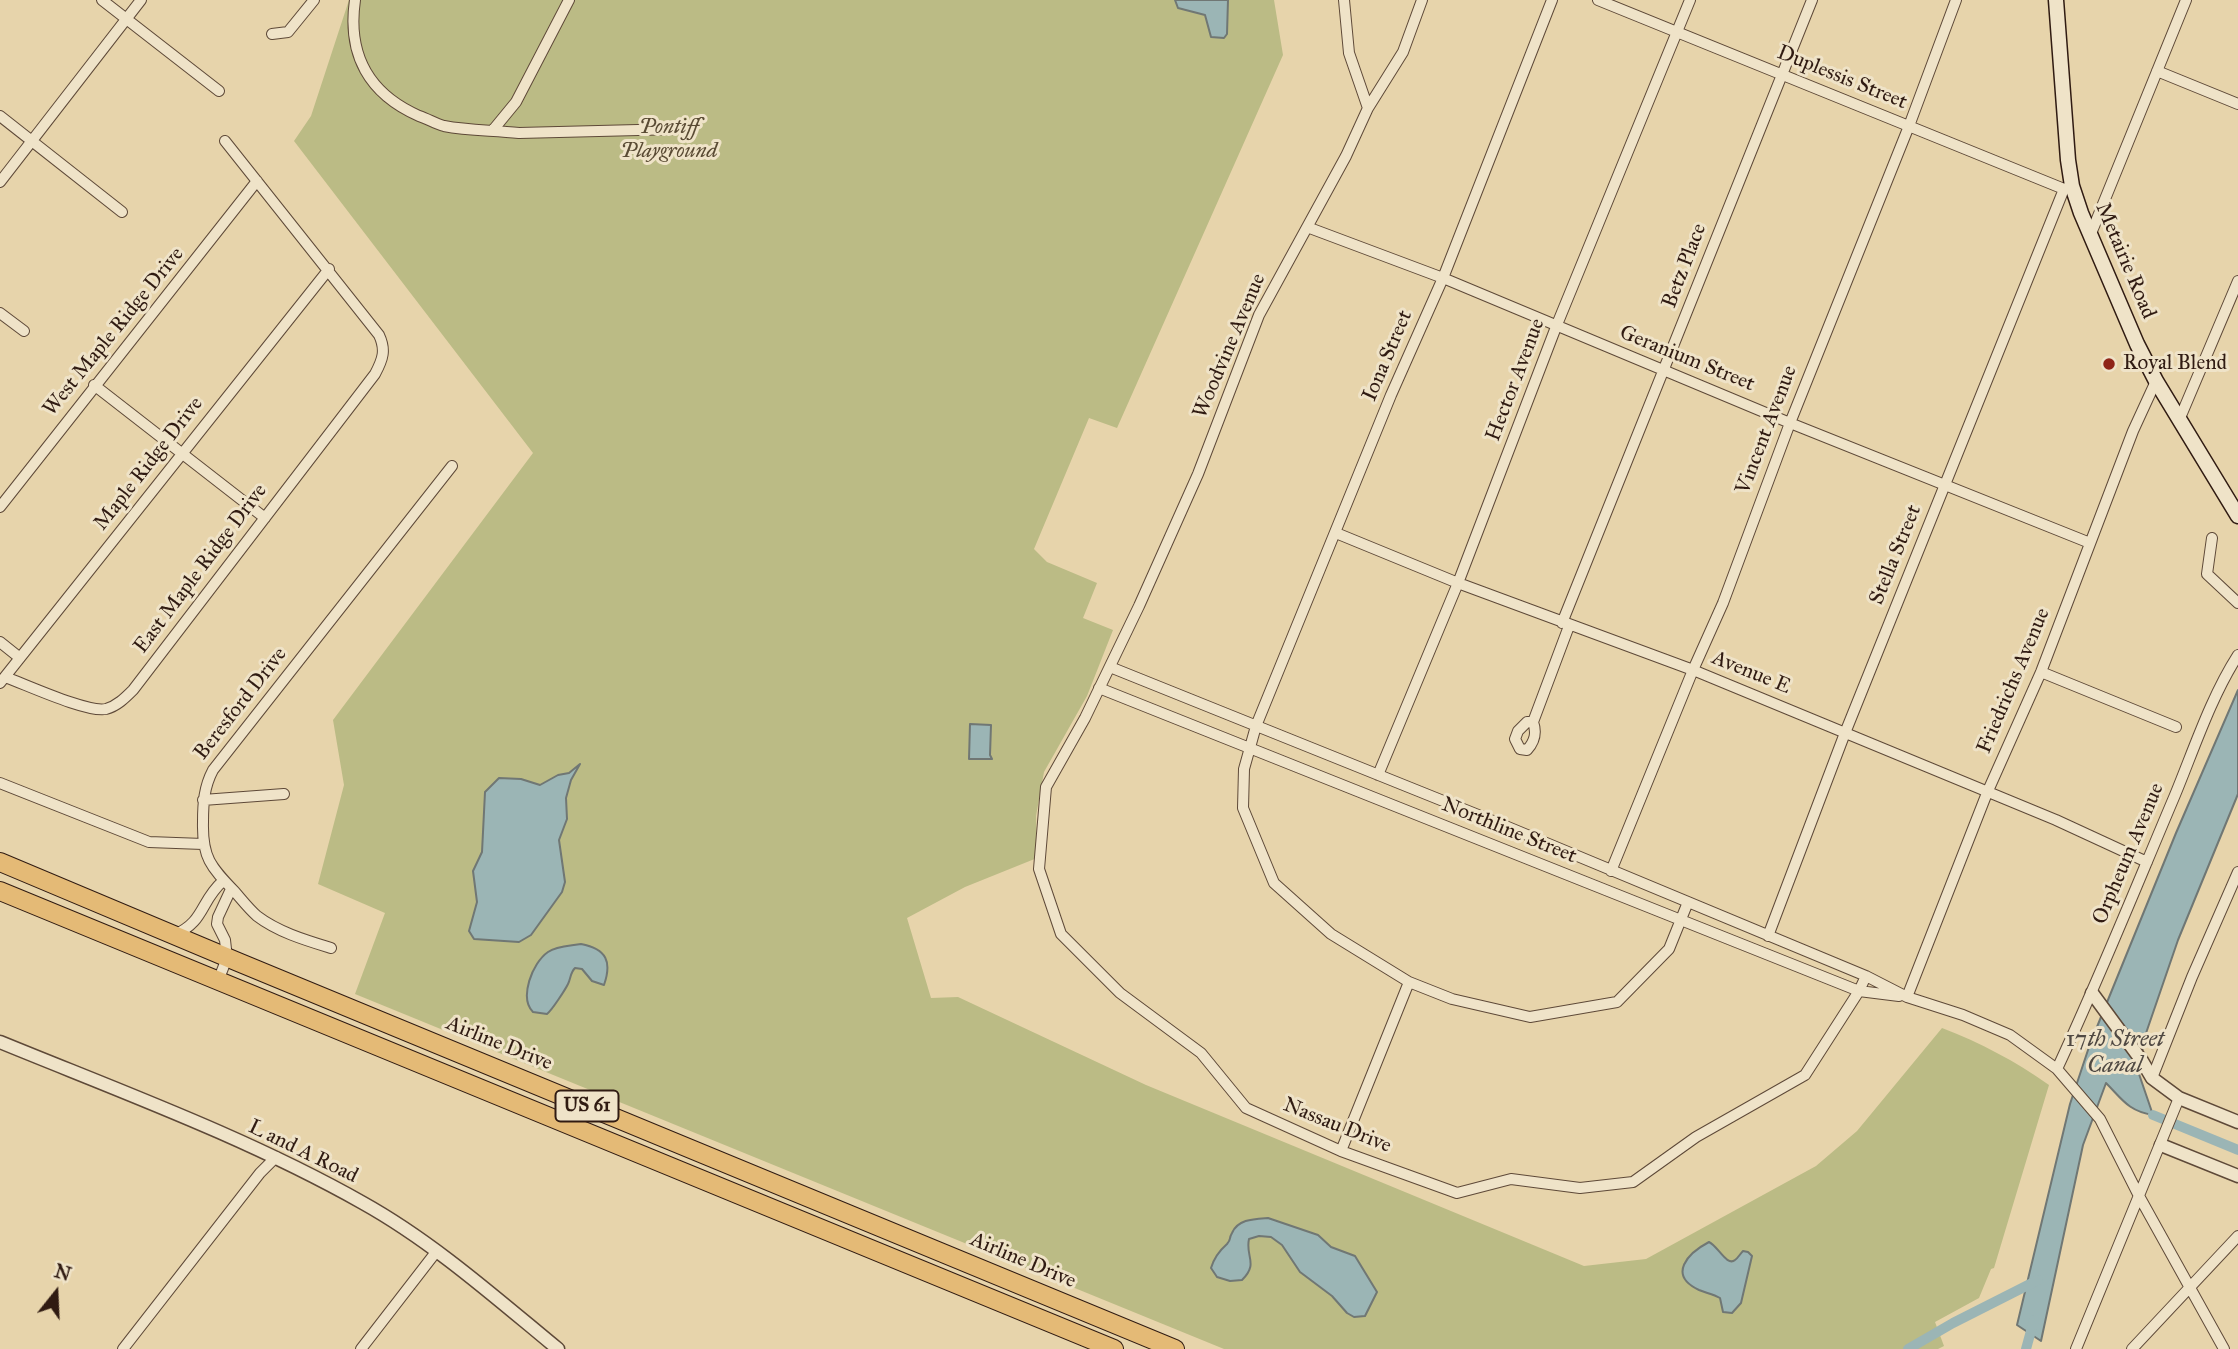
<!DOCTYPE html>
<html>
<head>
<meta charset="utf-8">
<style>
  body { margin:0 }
  #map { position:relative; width:2238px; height:1349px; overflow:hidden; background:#e7d4ab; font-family:"IM FELL Great Primer",serif }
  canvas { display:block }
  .north { position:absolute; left:21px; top:1258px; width:70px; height:70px; -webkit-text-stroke:5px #efe3c8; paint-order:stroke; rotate:18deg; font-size:19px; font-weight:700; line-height:28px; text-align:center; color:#301b12 }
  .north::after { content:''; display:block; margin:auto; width:24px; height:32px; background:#301b12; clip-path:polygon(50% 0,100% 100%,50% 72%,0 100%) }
</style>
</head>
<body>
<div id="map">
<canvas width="2238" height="1349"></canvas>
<div class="north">N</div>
</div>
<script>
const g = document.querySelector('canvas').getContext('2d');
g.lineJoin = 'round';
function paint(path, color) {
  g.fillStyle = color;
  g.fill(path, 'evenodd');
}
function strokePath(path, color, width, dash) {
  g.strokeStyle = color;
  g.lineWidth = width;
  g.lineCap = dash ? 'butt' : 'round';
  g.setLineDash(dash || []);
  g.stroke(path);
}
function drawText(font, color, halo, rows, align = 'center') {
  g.font = font + ' "IM FELL Great Primer",serif';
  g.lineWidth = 6;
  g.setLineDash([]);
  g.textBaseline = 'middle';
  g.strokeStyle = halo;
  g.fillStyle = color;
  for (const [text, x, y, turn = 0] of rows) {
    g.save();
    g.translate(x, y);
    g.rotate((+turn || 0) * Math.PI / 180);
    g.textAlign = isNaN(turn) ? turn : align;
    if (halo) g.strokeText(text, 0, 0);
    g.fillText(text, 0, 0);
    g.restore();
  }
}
paint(new Path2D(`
  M349,0H1274L1283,55L1117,428L1089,418L1034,549L1047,562L1097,583L1083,618L1113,630L1087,696L1044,772L1036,816L1037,858L965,887L907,918L931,998L958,997L1146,1085L1584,1266L1646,1259L1816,1166L1857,1131L1942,1028C1981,1043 2015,1061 2049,1085L1994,1268L1991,1269L1979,1298L1935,1322L1944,1346L1938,1349H1224L355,994L385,913L318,884L344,785L333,720L533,453L294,141L311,116Z`), '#bbbb85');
const water = new Path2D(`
  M1175,0H1228L1227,34L1224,38L1211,37L1205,15L1178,8Z
  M2238,690V794L2178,940L2144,1039L2139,1074L2153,1115C2128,1111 2122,1099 2106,1083L2083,1145L2041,1341L2017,1325L2070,1104L2090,1044L2176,833Z
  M970,724L991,725L990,755L992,759H969Z
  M580,764L571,780L566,798L567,819L559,840L565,882L562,892L531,935L519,942L474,939L469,931L477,902L473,871L482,852L485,792L499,778L521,779L540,785L558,775L569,773Z
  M581,944C607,949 612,962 604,985L592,981L582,969L575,968C570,973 571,978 568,984C565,990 552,1010 547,1014L533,1012C519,998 532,963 548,952C557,946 571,946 581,944Z
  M1268,1218L1318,1235L1331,1247L1355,1256L1377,1292L1365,1316L1354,1317L1347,1313L1332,1296L1300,1272L1282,1245L1271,1237L1259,1236L1249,1239C1245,1257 1259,1263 1242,1280L1230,1281L1217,1277L1211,1268C1214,1258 1219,1251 1227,1244C1232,1238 1228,1240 1232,1233C1238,1219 1254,1219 1268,1218Z
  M1709,1242C1718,1246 1727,1267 1735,1260C1738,1258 1740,1254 1743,1251L1748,1252L1752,1256L1741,1303L1732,1313L1723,1312L1720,1298C1713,1294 1706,1293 1699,1290C1667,1275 1688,1253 1709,1242Z`);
paint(water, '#9bb5b5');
strokePath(water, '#707774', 2);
strokePath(new Path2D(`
  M2153,1115L2238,1150
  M1908,1349L1953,1323L2038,1280
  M2026,1349L2034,1320`), '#9bb5b5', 10);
const minor = new Path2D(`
  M102,0L219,91
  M355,0C347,55 369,94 419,116C428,119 436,124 444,126C469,131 494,130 519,133L678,129
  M1344,0L1349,53L1368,108L1346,156L1259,315L1198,474L1139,606L1085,718L1046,787L1039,869L1061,934L1120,993L1201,1053L1246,1108L1341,1151L1457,1193L1511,1179L1580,1188L1633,1182L1696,1137L1805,1075L1859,991L1866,976
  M1552,0L1443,278L1391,395L1256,726L1244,769L1243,808L1274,883L1331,934L1409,982L1452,999L1530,1017L1617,1002L1669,949L1688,902
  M1598,0L2064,189L2068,188
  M272,34L288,32L314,0
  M2157,71L2238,104
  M1368,108L1403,52L1422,0
  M0,116L122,212
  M493,130L516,102L569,0
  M0,182L141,0
  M1307,227L1443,278L1790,423L2090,543
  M2090,236L2186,0
  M0,313L24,331
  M94,385L265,518
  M2180,418L2238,281
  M0,507L257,181
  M1336,533L1458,583L1693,670L2056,820L2147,862
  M2212,538L2207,574L2238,603
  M1562,623L1812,0
  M0,642L20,658
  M1110,667L1503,825L1866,976L1907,997L1963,1015L2010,1035L2057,1069L2100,1119L2139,1196L2224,1349
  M2041,672L2176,727
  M5,677C25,684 87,713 106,709C117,706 125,698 133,690L375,374C383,359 386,350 379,335L225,141
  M0,683L329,269
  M1099,688L1859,991L1899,996
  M1533,722C1537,733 1535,741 1527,750L1520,749L1515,739L1518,731L1527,722H1533L1569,626
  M1378,775L1458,583L1556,327L1690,0
  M0,783L149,842L203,844
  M203,800L284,794
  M1611,871L1693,670L1723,603L1790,423L1909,126L1956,0
  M174,935C205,922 200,901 223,881
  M1768,936L1845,733L2064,189
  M331,948C305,940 278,932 257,916C249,909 242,900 235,892C211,867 202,858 203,822C203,803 204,787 213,770L452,466
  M218,981L227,958L225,940L217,924L218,917L231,889
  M1907,997L1987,793L2041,672L2133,431L2156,381
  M2057,1069C2099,979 2136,887 2175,795C2194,749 2211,697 2238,655
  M2152,1078L2192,977L2238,872
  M1341,1151L1409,982
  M123,1349L260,1173L276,1157
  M361,1349L436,1252
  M2076,1349L2179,1098
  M2132,1349L2238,1236`);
const tertiary = new Path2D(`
  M2092,993L2142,1061L2152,1078L2179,1098L2238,1122
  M0,1042C122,1092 248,1138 363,1203C433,1242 496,1298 558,1349
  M2161,1145L2238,1176`);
const secondary = new Path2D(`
  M2056,0L2068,160L2072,186L2081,213L2137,344L2156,381L2238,516`);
const trunk = new Path2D(`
  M0,862L238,962L1175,1349
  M0,891L1114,1349`);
strokePath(minor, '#5e4938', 12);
strokePath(tertiary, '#5e4938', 15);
strokePath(secondary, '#301b12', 17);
strokePath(trunk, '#301b12', 20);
strokePath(minor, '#efe3c8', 10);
strokePath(tertiary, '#efe3c8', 12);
strokePath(secondary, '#efe3c8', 14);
strokePath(trunk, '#e4ba76', 18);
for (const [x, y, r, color] of [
  [2109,364,7,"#8f2418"]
]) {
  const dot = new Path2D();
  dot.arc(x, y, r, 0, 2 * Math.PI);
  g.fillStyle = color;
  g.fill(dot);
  strokePath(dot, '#efe3c8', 2.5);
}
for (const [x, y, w] of [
  [587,1106,63]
]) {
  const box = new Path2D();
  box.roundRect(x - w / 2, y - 15.5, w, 31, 5);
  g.fillStyle = '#efe3c8';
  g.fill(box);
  strokePath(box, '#301b12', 2);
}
drawText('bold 19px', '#301b12', null, [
  ["US 61",587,1106]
]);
drawText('21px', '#301b12', '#efe3c8', [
  ["Duplessis Street",1842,78,22],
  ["Metairie Road",2125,261,67],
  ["Betz Place",1685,266,-69],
  ["West Maple Ridge Drive",114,332,-51],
  ["Woodvine Avenue",1230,346,-67],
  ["Iona Street",1388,356,-67],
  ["Geranium Street",1687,359,22],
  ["Hector Avenue",1516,380,-69],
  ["Vincent Avenue",1767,430,-69],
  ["Maple Ridge Drive",149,464,-52],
  ["Stella Street",1896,555,-68],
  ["East Maple Ridge Drive",201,569,-53],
  ["Avenue E",1751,673,22],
  ["Friedrichs Avenue",2014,681,-67],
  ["Beresford Drive",241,704,-52],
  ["Northline Street",1509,831,22],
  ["Orpheum Avenue",2129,854,-67],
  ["Airline Drive",499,1044,22],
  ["Nassau Drive",1337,1126,22],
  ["L and A Road",303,1152,26],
  ["Airline Drive",1023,1261,23]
]);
drawText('italic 21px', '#5a4b34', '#efe3c8', [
  ["Pontiff",669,128],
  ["Playground",669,152]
]);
drawText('21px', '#301b12', '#efe3c8', [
  ["Royal Blend",2123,364]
], 'left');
drawText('italic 23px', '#504943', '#efe3c8', [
  ["17th Street",2115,1040],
  ["Canal",2115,1066]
]);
</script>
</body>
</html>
